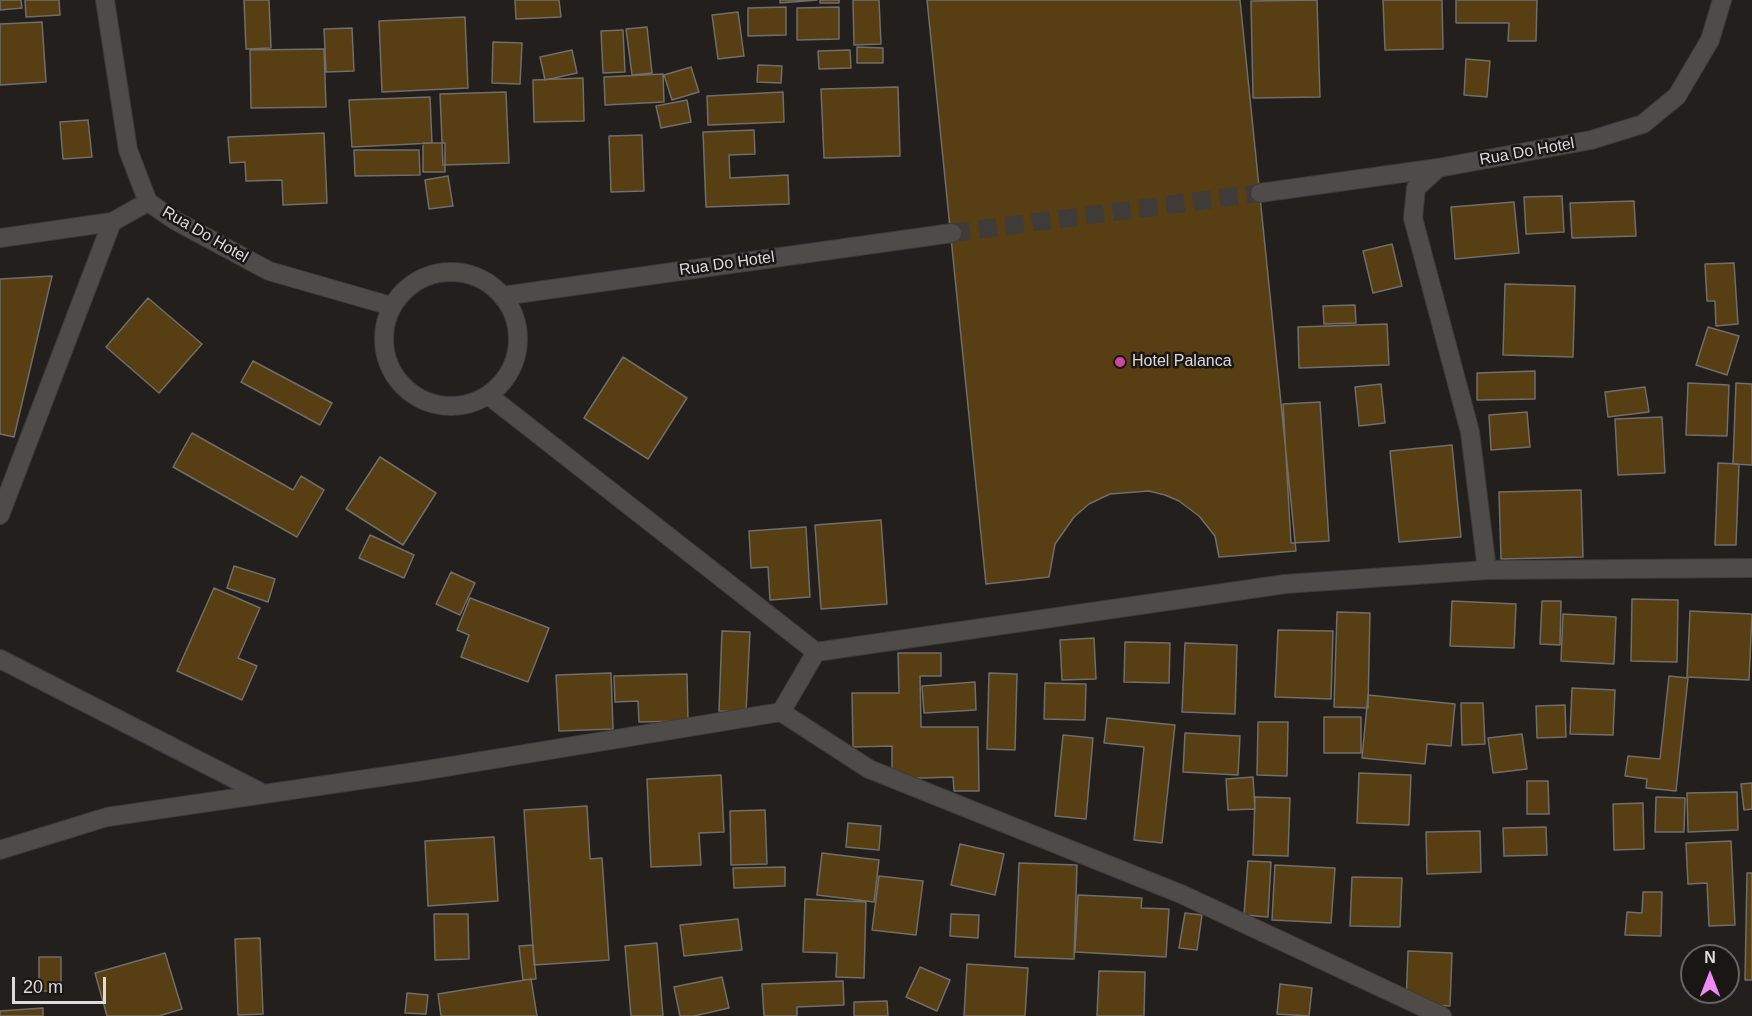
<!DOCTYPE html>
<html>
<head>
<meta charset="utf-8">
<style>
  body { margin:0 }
  #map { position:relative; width:1752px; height:1016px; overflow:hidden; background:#221f1d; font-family:Helvetica,sans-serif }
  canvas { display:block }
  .north { position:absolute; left:1680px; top:944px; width:60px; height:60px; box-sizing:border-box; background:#191614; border:2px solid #676563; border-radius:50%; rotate:0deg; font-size:16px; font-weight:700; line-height:24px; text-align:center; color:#dddbd9 }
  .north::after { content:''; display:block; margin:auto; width:21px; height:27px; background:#ef8bf6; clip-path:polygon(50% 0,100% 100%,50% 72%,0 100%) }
  .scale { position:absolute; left:12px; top:977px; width:94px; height:27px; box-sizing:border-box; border:3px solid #dddbd9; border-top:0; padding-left:8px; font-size:18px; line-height:21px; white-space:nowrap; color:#dddbd9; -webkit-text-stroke:4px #191614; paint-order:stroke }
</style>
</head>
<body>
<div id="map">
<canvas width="1752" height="1016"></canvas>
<div class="north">N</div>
<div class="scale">20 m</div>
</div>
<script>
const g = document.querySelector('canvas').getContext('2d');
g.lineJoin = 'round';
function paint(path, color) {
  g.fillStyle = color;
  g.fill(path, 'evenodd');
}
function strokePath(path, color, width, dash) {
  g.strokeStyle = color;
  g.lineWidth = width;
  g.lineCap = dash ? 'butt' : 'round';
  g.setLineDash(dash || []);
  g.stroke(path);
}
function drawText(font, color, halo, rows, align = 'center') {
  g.font = font + ' Helvetica,sans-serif';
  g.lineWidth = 5;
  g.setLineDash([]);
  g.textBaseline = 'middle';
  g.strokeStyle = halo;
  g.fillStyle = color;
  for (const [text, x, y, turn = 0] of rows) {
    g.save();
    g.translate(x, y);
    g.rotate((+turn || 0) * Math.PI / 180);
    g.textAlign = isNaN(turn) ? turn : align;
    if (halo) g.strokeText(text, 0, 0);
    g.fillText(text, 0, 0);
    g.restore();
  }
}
const building = new Path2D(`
  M0,0H21L22,8L0,10Z
  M25,0H59L60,15L26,17Z
  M244,0H269L271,48L246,49Z
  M515,0H559L561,17L516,19Z
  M780,0H817L780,3Z
  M820,0H839V3H820Z
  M853,0H879L881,44L854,45Z
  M927,0H1240L1296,551L1219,557L1215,536L1199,516L1179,501L1165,495L1149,491L1110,494L1089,504L1074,517L1055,544L1049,577L986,584Z
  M1317,0L1320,97L1253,98L1251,1Z
  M1383,0H1442L1443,49L1385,50Z
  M1456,0H1537L1536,41H1508L1509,23H1456Z
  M786,7V35L748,36V8Z
  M839,7V39L797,40V8Z
  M738,12L744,56L718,59L712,15Z
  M465,17L468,88L382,92L379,21Z
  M42,22L46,82L0,85V24Z
  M647,27L652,73L632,75L626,29Z
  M352,28L354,71L326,72L324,29Z
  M623,30L625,72L603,73L601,31Z
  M493,42L522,43L520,84L492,83Z
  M857,47L883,48V63H857Z
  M324,49L326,107L251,108L250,50Z
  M572,50L577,73L545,80L540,57Z
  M850,50L851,68L819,69L818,51Z
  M1466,59L1490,61L1487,97L1464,95Z
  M758,65L782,66L781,83L757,82Z
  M691,67L699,92L672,100L664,75Z
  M663,74L664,102L605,105L604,77Z
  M583,78L584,121L534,122L533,80Z
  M898,87L900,156L824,158L821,89Z
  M506,92L509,163L443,165L440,94Z
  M783,92L784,122L708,125L707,96Z
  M430,97L432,143L352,147L349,100Z
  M687,100L691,122L661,128L656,106Z
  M88,120L92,157L63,159L60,122Z
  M754,130L755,154L729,155L730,178L788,175L789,204L706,207L703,132Z
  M324,133L327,203L283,205L282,180L246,181L245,162L230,163L228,137Z
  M642,135L644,191L611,192L609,136Z
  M423,143H445V172H423Z
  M354,150H419L420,175L355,176Z
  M448,176L453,206L429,209L425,180Z
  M1562,196L1564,232L1526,234L1524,197Z
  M1634,201L1636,236L1572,238L1570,203Z
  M1514,202L1519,253L1455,259L1451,207Z
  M1392,244L1402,286L1373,293L1363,251Z
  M1734,263L1738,324L1716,326L1715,301H1707L1705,264Z
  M52,276L14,437L0,434V279Z
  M1505,284L1575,286L1573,357L1503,355Z
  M148,298L202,344L159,393L106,347Z
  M1355,305L1356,323L1324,324L1323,306Z
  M1387,324L1389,365L1299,368L1298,327Z
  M1708,327L1739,336L1727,375L1696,365Z
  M623,357L687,398L648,459L584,418Z
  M253,361L332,403L320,425L241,382Z
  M1535,371V399L1477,400V373Z
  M1688,383L1729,385L1727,436L1686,435Z
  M1736,383L1752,384V465L1733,464Z
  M1381,384L1385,423L1359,426L1355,387Z
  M1645,387L1649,412L1608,417L1605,392Z
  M1320,402L1329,541L1291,543L1283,404Z
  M1527,412L1530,447L1491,450L1489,415Z
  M1662,417L1665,473L1618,475L1615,419Z
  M192,433L293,490L301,476L324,490L297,537L173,467Z
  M1452,445L1461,537L1399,542L1390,451Z
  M380,457L436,493L403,545L346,509Z
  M1718,463L1739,464L1736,545H1715Z
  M1581,490L1583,557L1501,559L1499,492Z
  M881,520L887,604L821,609L815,525Z
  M806,527L810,597L770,600L768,567L751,568L749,531Z
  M370,535L414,555L404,578L359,558Z
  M234,566L275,579L268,602L227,588Z
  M451,572L475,583L460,615L436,604Z
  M214,588L260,608L238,658L257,666L242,700L177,671Z
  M470,598L549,628L528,682L461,657L469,635L457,630Z
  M1632,599L1678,600L1677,662L1631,661Z
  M1452,601L1516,604L1514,648L1450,646Z
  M1542,601H1561L1560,645L1540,644Z
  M1690,611L1752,614L1749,680L1687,677Z
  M1337,612L1370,613L1368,708L1334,707Z
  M1563,614L1616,617L1614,664L1561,661Z
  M1278,630L1333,631L1331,699L1275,697Z
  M722,631L750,632L746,712L719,711Z
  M1094,638L1096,679L1062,680L1060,640Z
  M1125,642L1170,643L1169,683L1124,682Z
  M1185,643L1237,645L1235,714L1182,712Z
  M898,653H941V676H920L921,727H978L979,791H954L953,777L892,779V746L853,747L852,693H899Z
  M611,673L613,729L559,731L556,675Z
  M989,673L1017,674L1015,750L987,749Z
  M687,674L688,721L639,722L638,701L615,702L614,676Z
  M1669,676L1688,678L1676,791L1646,788L1647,779L1625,776L1628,756L1660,759Z
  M975,682L976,710L924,713L922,686Z
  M1045,683L1086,684L1085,720L1044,719Z
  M1572,688L1615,690L1613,735L1570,734Z
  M1368,695L1455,704L1451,746L1427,744L1425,764L1362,758Z
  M1461,703H1483L1485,744L1462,745Z
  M1565,705L1566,737L1537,738L1536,706Z
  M1324,717H1361V753H1324Z
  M1107,718L1175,725L1162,843L1134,840L1144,747L1104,743Z
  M1258,722H1288L1287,776L1257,775Z
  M1185,733L1240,736L1238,775L1183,772Z
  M1522,734L1527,769L1493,773L1488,738Z
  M1063,735L1093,738L1086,819L1055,816Z
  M1359,773L1411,775L1409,825L1357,823Z
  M721,775L724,832L699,833L701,865L651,867L647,779Z
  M1253,777L1255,809L1228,810L1226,779Z
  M1527,781H1548L1549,814H1527Z
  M1752,783V809L1744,810L1741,784Z
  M1737,792L1738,830L1688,832L1687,793Z
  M1255,797L1290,798L1288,856L1253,855Z
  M1656,797L1685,798L1684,832H1655Z
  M1643,803L1644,849L1614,850L1613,804Z
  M587,806L590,859L602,858L609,960L534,965L524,810Z
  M765,810L767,864L731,865L730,811Z
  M848,823L881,826L879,850L846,847Z
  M1546,827L1547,855L1504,856L1503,828Z
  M1480,831L1481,872L1427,874L1426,832Z
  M494,837L498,901L428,906L425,841Z
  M1731,841L1735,925L1709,926L1707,883L1688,884L1686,843Z
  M960,844L1004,854L995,895L951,885Z
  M822,853L879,860L874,902L817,895Z
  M1248,861L1271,862L1268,917L1244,915Z
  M1019,863L1077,865L1074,959L1015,957Z
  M1275,865L1335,868L1331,923L1272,920Z
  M785,867V886L734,888L733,868Z
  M1747,873H1752V980H1745Z
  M879,876L923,881L916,935L872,930Z
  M1352,877L1402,878L1400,927L1350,926Z
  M1643,892H1662L1661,936L1625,935L1627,912L1642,913Z
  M1078,895L1142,898L1141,908L1169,909L1166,957L1075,952Z
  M805,899L866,902L864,978L836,977L837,953L803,952Z
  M1185,913L1202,915L1197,950L1179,948Z
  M434,914H468L469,959L435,960Z
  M951,914L979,915L978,938L950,936Z
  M738,919L742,950L684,956L680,925Z
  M260,938L263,1014L238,1015L235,939Z
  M657,943L663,1016H631L625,946Z
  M533,945L536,979L523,980L519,946Z
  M1408,951L1452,953L1450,1006L1406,1004Z
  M165,953L182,1009L159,1016H107L95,973Z
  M39,957H61V991H39Z
  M967,964L1028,968L1025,1016H964Z
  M920,967L950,980L937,1011L906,997Z
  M1099,971L1145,972L1144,1016H1097Z
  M722,977L729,1008L694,1016H680L674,987Z
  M531,979L537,1016H441L438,994Z
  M843,981L844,1005L797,1007V1016H764L762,984Z
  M1280,984L1312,988L1309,1016L1277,1014Z
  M407,993L428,995L426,1014L405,1013Z
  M887,1001L888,1016H854V1002Z
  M43,1008V1016H0V1011Z`);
paint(building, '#573e13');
strokePath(building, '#706e6a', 1.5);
strokePath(new Path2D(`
  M952,233L1260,193`), '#3e3b39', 18, [18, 9]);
const minor = new Path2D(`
  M105,0L128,150L148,202L176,221L269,271L391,306
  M1438,168L1416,188L1413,218L1470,432L1487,570
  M1260,193L1438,168L1591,140L1643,124L1677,96L1710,40L1722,0
  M0,238L112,222L148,202
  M384 339a67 67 0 1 1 134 0a67 67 0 1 1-134 0Z
  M502,296L952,233
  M488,395L816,652L1285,584L1487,570L1752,568
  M0,515L112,222
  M0,659L264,794
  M781,712L869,769L1181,894L1442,1016
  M0,850L107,817L421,771L781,712L816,652`);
strokePath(minor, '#3d3b39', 20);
strokePath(minor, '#4e4b48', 18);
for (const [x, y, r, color] of [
  [1120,362,6,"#d1479c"]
]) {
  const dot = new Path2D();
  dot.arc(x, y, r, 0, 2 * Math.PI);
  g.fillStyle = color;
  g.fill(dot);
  strokePath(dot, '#191614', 2);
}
drawText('16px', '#dddbd9', '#191614', [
  ["Rua Do Hotel",1527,152,-10],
  ["Rua Do Hotel",205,235,30],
  ["Rua Do Hotel",727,264,-8]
]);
drawText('16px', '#dddbd9', '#191614', [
  ["Hotel Palanca",1132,362]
], 'left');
</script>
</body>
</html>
